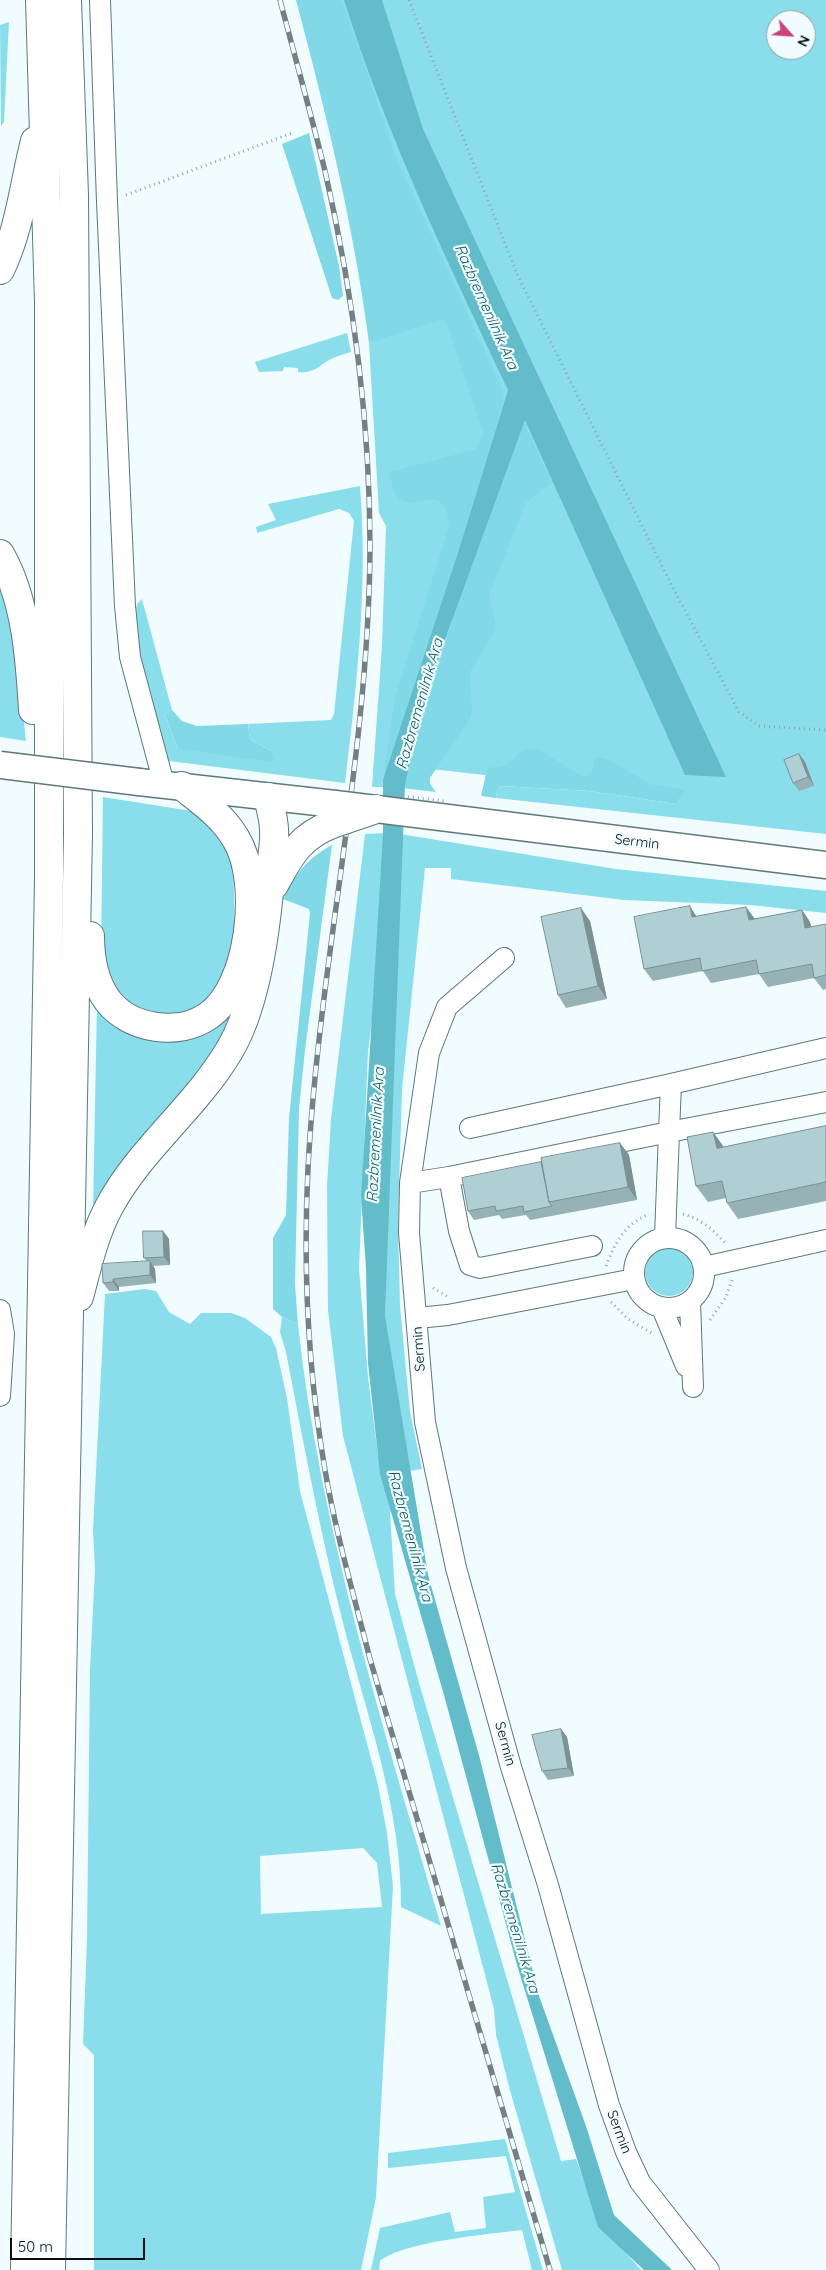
<!DOCTYPE html>
<html>
<head>
<meta charset="utf-8">
<style>
  body { margin:0 }
  #map { position:relative; width:826px; height:2270px; overflow:hidden; background:#f0fcfe; font-family:Quicksand,sans-serif }
  canvas { display:block }
  .north { position:absolute; left:766px; top:10px; width:50px; height:50px; box-sizing:border-box; background:#f0fcfe; border:1px solid #929d9f; border-radius:50%; rotate:116deg; font-size:14px; font-weight:700; line-height:20px; text-align:center; color:#050f10 }
  .north::after { content:''; display:block; margin:auto; width:18px; height:22px; background:#cc427b; clip-path:polygon(50% 0,100% 100%,50% 72%,0 100%) }
  .scale { position:absolute; left:10px; top:2238px; width:135px; height:22px; box-sizing:border-box; border:2px solid #050f10; border-top:0; padding-left:6px; font-size:15px; line-height:18px; white-space:nowrap; color:#050f10; -webkit-text-stroke:4px #f0fcfe; paint-order:stroke }
</style>
</head>
<body>
<div id="map">
<canvas width="826" height="2270"></canvas>
<div class="north">N</div>
<div class="scale">50 m</div>
</div>
<script>
const g = document.querySelector('canvas').getContext('2d');
g.lineJoin = 'round';
function paint(path, color) {
  g.fillStyle = color;
  g.fill(path, 'evenodd');
}
function strokePath(path, color, width, dash) {
  g.strokeStyle = color;
  g.lineWidth = width;
  g.lineCap = dash ? 'butt' : 'round';
  g.setLineDash(dash || []);
  g.stroke(path);
}
function drawText(font, color, halo, rows, align = 'center') {
  g.font = font + ' Quicksand,sans-serif';
  g.lineWidth = 4.5;
  g.setLineDash([]);
  g.textBaseline = 'middle';
  g.strokeStyle = halo;
  g.fillStyle = color;
  for (const [text, x, y, turn = 0] of rows) {
    g.save();
    g.translate(x, y);
    g.rotate((+turn || 0) * Math.PI / 180);
    g.textAlign = isNaN(turn) ? turn : align;
    if (halo) g.strokeText(text, 0, 0);
    g.fillText(text, 0, 0);
    g.restore();
  }
}
paint(new Path2D(`
  M299,0H826V834L496,798L497,791L501,786L589,791L677,804L681,797L386,764L382,787H372L382,646L386,526L379,513L369,343L372,342L364,271ZM776,20H806V50H776Z
  M9,22L4,122L1,126L0,25Z
  M347,333L351,352C344,354 337,356 331,359C318,366 314,374 298,372V368L284,367L283,371L259,372L255,362Z
  M360,486C368,585 357,685 345,783L169,761L140,679L135,614L137,604L142,599L172,710L165,714L177,747L271,751L250,739L248,724L331,720L334,714L354,521L349,513L339,509L257,533L256,527L276,520L268,504Z
  M0,581L13,620L26,741L0,737Z
  M103,797L198,812L233,855L235,940L225,979L203,1004L183,1013H152L128,1003L114,986L101,955Z
  M386,833L381,954L368,1051L359,1269L368,1377L378,1455L395,1509L390,1512L395,1594L419,1683L561,2161L576,2159L591,2200L612,2237L641,2270H562L509,2087L496,2035L494,2009L343,1436L328,1310L327,1187L331,1119L365,834Z
  M400,834L616,869L826,891V913L750,905L624,900L451,879V868H425L402,1089L398,1223L400,1306L410,1412L422,1469L402,1472L384,1360L391,1022L398,961Z
  M238,1001L213,1062L93,1211L97,1002L154,1040Z
  M645 1272a24 24 0 1 1 48 0a24 24 0 1 1-48 0Z
  M145,1289L156,1291L169,1312L190,1324L201,1313H231L245,1318L271,1337L276,1348L287,1398L300,1491L378,1785L387,1833L393,1886L381,2107L376,2198L361,2270H94V2055L83,2044L87,1939L90,1669L95,1569L93,1530L104,1314L105,1294ZM363,1848L377,1863L382,1907L261,1914L260,1856Z
  M282,1317L298,1324C320,1530 384,1728 441,1926L401,1907C402,1808 366,1714 342,1619C320,1531 303,1441 286,1352L280,1332Z
  M505,2139L543,2270H532L522,2230C489,2234 402,2242 380,2261L379,2270H371L380,2228L450,2212L455,2232L486,2228L483,2197L515,2192L506,2156L388,2168V2153Z`), '#8adeec');
paint(new Path2D(`
  M296,0H342L397,159L503,391L504,400L388,788L382,787L395,697L449,526C446,475 411,518 396,495C392,489 391,479 389,472L477,449L483,432L447,324L442,319L369,343C354,227 326,113 296,0Z
  M309,133L339,266L343,296L338,300L332,298L282,144Z
  M515,414L521,416L552,483L526,503L489,596L496,625L495,631L470,672L472,711L470,719L430,778V784L436,792L402,788Z
  M172,710L182,721L197,726L248,724L250,739L271,751L274,758L271,762L181,749L177,747L165,714Z
  M531,748L542,751L581,776H587L592,772L594,760L598,757L612,761L650,784L685,790L677,804L589,791L501,786L497,791L496,798L481,796L487,770L491,767C510,771 514,751 531,748Z
  M332,845L305,1050L299,1109L295,1284L298,1324L282,1317L273,1309V1238L286,1215L289,1118L310,913L309,909L283,899C295,874 308,858 332,845Z`), '#81d9e7');
paint(new Path2D(`
  M344,0H382L423,129L726,777L685,775L525,420L428,686L405,784L385,1316L428,1575L480,1759L539,1996L586,2126L614,2215L672,2270H644L598,2227L517,1965L444,1695L380,1474L368,1363L366,1268L361,1196L383,834V780L458,553L508,390C448,263 386,134 344,0Z`), '#63bcca');
const minor = new Path2D(`
  M100,0L107,202L125,606L130,657L164,784
  M504,958L447,1007L429,1053L410,1183L409,1233L425,1422L456,1568L511,1767L548,1885L609,2105L626,2152L640,2182L709,2270
  M470,1128L671,1084
  M449,1177L459,1231L470,1265L480,1268L592,1246
  M410,1183L449,1177L669,1132L671,1084L826,1048
  M665,1237L669,1132L826,1102
  M634 1273a35 35 0 1 1 70 0a35 35 0 1 1-70 0Z
  M704,1267L826,1240
  M690,1301L693,1387
  M662,1308L686,1366
  M0,1310L4,1334L0,1396
  M417,1318L448,1315L634,1279`);
const major = new Path2D(`
  M139,782L335,804
  M376,809L826,865`);
const highway = new Path2D(`
  M0,270C20,229 24,184 35,141
  M0,554C26,599 30,659 33,710
  M274,885C290,856 299,837 332,824
  M90,936C90,958 94,982 108,1001C131,1030 179,1036 208,1016C251,987 262,881 236,839C223,816 202,802 182,786
  M79,1297C87,1267 94,1235 109,1207C140,1149 195,1108 229,1051C257,1005 267,922 271,868C272,856 275,842 274,830C274,819 270,807 268,797
  M25,2270L49,878V303L40,0
  M51,2270L78,833L74,195L67,0`);
strokePath(minor, '#5c787d', 22);
strokePath(major, '#5c787d', 29);
strokePath(highway, '#5c787d', 30);
strokePath(new Path2D(`
  M409,0L517,274L672,586L739,712L759,726L826,730
  M126,195L292,133
  M683,1214C700,1218 715,1231 726,1244
  M606,1266C615,1243 624,1225 647,1215
  M433,1288L447,1296
  M611,1302L628,1319L653,1334
  M710,1320L726,1297L732,1280`), '#97a2a4', 3, [1, 4]);
strokePath(minor, '#fff', 20);
strokePath(major, '#fff', 26);
strokePath(highway, '#fff', 28);
const rail = new Path2D(`
  M280,0C295,57 311,114 325,171C353,294 370,421 370,547C369,756 319,960 308,1168C303,1268 308,1371 325,1470C336,1534 354,1596 370,1659L550,2270`);
strokePath(rail, '#758082', 5.5);
strokePath(rail, '#f0fcfe', 4, [11]);
const majorBridge = new Path2D(`
  M0,765L139,782
  M335,804L376,809`);
const highwayBridge = new Path2D(`
  M332,824L376,809`);
strokePath(majorBridge, '#5c787d', 29, []);
strokePath(highwayBridge, '#5c787d', 30, []);
strokePath(new Path2D(`
  M393,795L444,801`), '#97a2a4', 3, [1, 4]);
strokePath(majorBridge, '#fff', 26);
strokePath(highwayBridge, '#fff', 28);
paint(new Path2D(`
  M799,754L805,762L814,786L799,791L793,783Z
  M802,910L810,922L811,927L826,924V989L823,990L814,978L768,987L759,974L711,983L703,971L653,981L644,969L697,916L755,919Z
  M590,921L607,999L566,1008L558,995Z
  M826,1126V1201L738,1219L727,1203L726,1198L708,1202L696,1186L713,1132L724,1147Z
  M620,1143L629,1155L637,1200L530,1220L526,1215L502,1219L499,1215L474,1220L468,1211L541,1162Z
  M163,1231L169,1239L170,1265L153,1266L155,1269L156,1283L119,1287V1291H109L103,1283L147,1261L144,1258Z
  M561,1729L567,1737L574,1776L548,1780L542,1771Z`), '#97b2b6');
paint(new Path2D(`
  M799,754L805,762L814,786L808,777Z
  M690,906L698,919L692,917Z
  M746,907L755,919L749,920Z
  M581,908L590,921L607,999L598,986Z
  M802,910L810,922L814,940L805,928Z
  M713,1132L724,1148H717Z
  M620,1143L629,1155L637,1200L628,1187Z
  M163,1231L169,1239L170,1265L164,1257Z
  M150,1261L155,1269L156,1283L150,1275Z
  M113,1279L119,1287V1291L113,1282Z
  M561,1729L567,1737L574,1776L568,1768Z`), '#7b9194');
const building = new Path2D(`
  M799,754L808,777L793,783L784,760Z
  M690,906L692,917L746,907L749,920L802,910L805,928L826,924V975L814,978L812,964L759,974L756,960L702,971L700,958L644,969L634,917Z
  M581,908L598,986L558,995L541,917Z
  M826,1126V1182L727,1203L722,1181L696,1186L687,1137L713,1132L717,1148Z
  M620,1143L628,1187L549,1202L541,1158Z
  M541,1162L549,1202L552,1206L524,1212L523,1206L496,1211L495,1206L468,1211L462,1178Z
  M143,1231H163L164,1257L144,1258Z
  M150,1261V1275L113,1279V1282L103,1283L102,1264Z
  M561,1729L568,1768L542,1771L532,1735Z`);
paint(building, '#b0cfd4');
strokePath(building, '#7b9194', 1);
drawText('14px', '#050f10', '#f0fcfe', [
  ["Sermin",637,842,7],
  ["Sermin",419,1349,-94],
  ["Sermin",505,1744,75],
  ["Sermin",619,2132,69]
]);
drawText('italic 15px', '#0f5c66', '#f0fcfe', [
  ["Razbremenilnik Ara",486,307,66],
  ["Razbremenilnik Ara",420,704,-74],
  ["Razbremenilnik Ara",376,1135,-87],
  ["Razbremenilnik Ara",410,1536,75],
  ["Razbremenilnik Ara",515,1928,73]
]);
</script>
</body>
</html>
